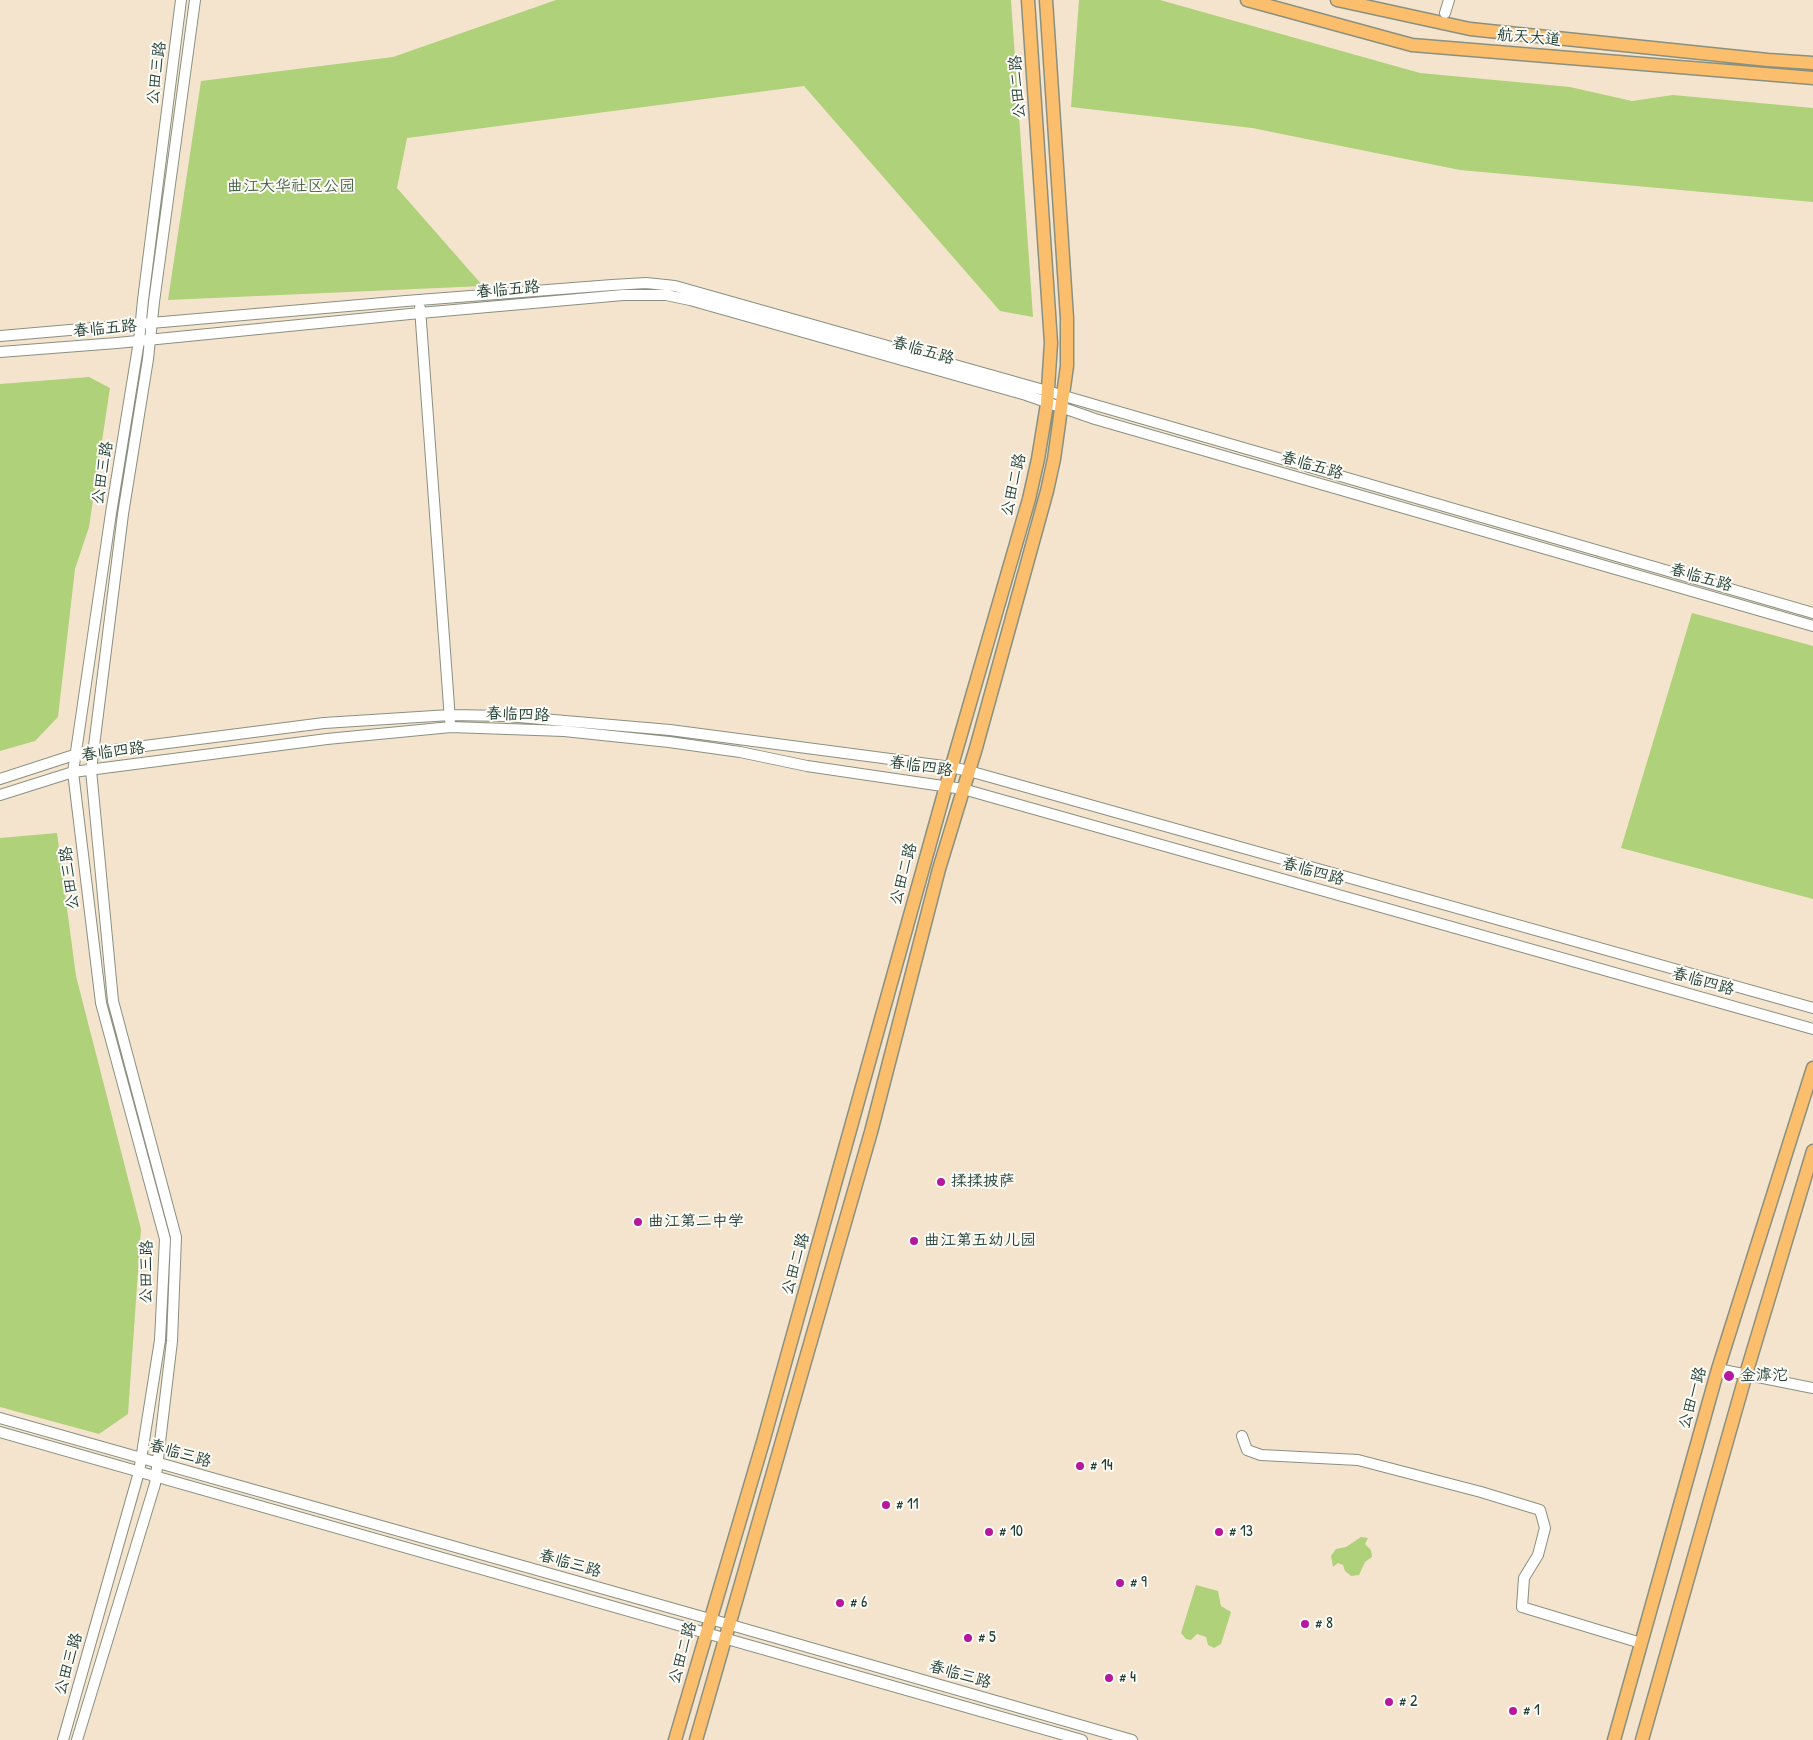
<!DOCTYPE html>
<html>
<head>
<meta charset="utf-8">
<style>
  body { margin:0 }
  canvas { display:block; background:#f5e4cd }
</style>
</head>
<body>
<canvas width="1813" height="1740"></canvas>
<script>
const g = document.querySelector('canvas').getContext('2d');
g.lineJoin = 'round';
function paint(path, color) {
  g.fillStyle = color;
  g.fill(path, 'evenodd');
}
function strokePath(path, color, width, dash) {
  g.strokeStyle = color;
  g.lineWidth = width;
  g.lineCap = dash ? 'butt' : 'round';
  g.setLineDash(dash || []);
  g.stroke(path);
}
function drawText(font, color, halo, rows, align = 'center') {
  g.font = font + ' "Patrick Hand","LXGW WenKai TC",sans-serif';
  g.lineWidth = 4;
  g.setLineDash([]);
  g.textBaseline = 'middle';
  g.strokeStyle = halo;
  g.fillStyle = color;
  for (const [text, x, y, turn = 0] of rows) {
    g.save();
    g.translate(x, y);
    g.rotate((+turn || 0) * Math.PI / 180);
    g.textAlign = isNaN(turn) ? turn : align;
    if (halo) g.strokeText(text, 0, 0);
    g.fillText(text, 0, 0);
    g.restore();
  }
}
paint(new Path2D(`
  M556,0H1011L1033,317L1000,311L804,86L407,138L397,188L483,286L168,300L201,81L393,57Z
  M1079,0H1160L1420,73L1570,87L1632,101L1673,95L1813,108V202L1460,170L1252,128L1071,107Z
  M89,377L110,388L89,527L75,569L58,717L35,741L0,751V384Z
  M1692,613L1813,646V899L1621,848Z
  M57,833L76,976L141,1229L128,1414L99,1434L0,1407V838Z
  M1361,1537L1368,1538L1365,1544L1371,1550L1372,1557L1365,1562L1359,1575L1351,1576L1345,1571L1343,1565L1338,1563L1333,1567L1331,1556L1336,1549L1346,1547Z
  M1196,1585L1218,1591L1221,1606L1231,1612L1221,1644L1214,1648L1208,1645L1206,1637L1197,1634L1191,1640L1186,1639L1181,1633Z`), '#aed179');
const minor = new Path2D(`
  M1445,13L1449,0
  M420,308L450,720
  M0,336L406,301L612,285L646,283L675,286L1047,391L1813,613
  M0,352L117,343L420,313L623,295H666L690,300L1026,395L1095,419L1813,626
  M0,779L74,755L324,723L450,715L507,716L670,730L951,767L969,771L1813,1008
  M0,795L73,772L327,739L451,727L564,731L669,742L740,752L807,766L963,789L1813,1029
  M1718,1369L1813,1388
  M0,1418L710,1619L1132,1740
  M0,1432L1082,1740
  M1242,1436L1247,1450L1261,1455L1358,1460L1481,1492L1540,1510L1545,1528L1538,1555L1524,1578L1522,1607L1641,1643
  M63,1740L139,1472L160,1340L165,1239L101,1003L73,772L111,513L139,341L143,300L181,0
  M77,1740L155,1484L172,1341L176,1237L113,1001L91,770L123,514L148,359L154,302L195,0`);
const major = new Path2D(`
  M1247,0L1412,45L1813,78
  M1337,0L1470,29L1768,60L1813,63
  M675,1740L763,1442L946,786L1029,499L1038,459L1047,404L1051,343L1028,0
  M696,1740L871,1132L939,869L976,748L1047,491L1054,459L1067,366V318L1046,0
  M1614,1740L1718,1369L1813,1068
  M1642,1740L1746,1374L1813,1151`);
strokePath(minor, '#8a9080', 12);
strokePath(major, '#8a9080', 15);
strokePath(minor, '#fff', 10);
strokePath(major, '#fabe6d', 12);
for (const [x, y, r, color] of [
  [941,1182,5,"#b5179e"],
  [638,1222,5,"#b5179e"],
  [914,1241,5,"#b5179e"],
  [1729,1376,6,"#b5179e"],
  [1080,1466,5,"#b5179e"],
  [886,1505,5,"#b5179e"],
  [989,1532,5,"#b5179e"],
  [1219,1532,5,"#b5179e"],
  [1120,1583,5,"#b5179e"],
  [840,1603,5,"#b5179e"],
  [1305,1624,5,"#b5179e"],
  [968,1638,5,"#b5179e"],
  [1109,1678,5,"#b5179e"],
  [1389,1702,5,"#b5179e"],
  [1513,1711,5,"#b5179e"]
]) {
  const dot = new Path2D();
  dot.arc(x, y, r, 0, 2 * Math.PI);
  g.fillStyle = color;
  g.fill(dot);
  strokePath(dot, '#fdfcf7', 2);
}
drawText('16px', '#1f3d34', '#fdfcf7', [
  ["航天大道",1529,38,5],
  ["公田三路",157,73,-83],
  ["公田二路",1018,87,-94],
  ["春临五路",508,290,-5],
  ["春临五路",105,329,-5],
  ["春临五路",923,351,16],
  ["春临五路",1312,466,16],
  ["公田三路",103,473,-81],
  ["公田二路",1014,485,-77],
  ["春临五路",1701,578,16],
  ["春临四路",518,715,2],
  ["春临四路",113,752,-7],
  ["春临四路",921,767,8],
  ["春临四路",1313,872,16],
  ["公田二路",904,874,-75],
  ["公田三路",70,878,-97],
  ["春临四路",1703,982,16],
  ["公田二路",796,1264,-74],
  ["公田三路",147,1272,-89],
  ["公田一路",1693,1398,-74],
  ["春临三路",180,1454,16],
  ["春临三路",570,1564,16],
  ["公田二路",683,1653,-74],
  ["公田三路",69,1664,-74],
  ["春临三路",960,1675,16]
]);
drawText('16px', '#436245', '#fdfcf7', [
  ["曲江大华社区公园",291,187]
]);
drawText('16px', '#1f3d34', '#fdfcf7', [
  ["揉揉披萨",951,1182],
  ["曲江第二中学",648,1222],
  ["曲江第五幼儿园",924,1241],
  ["金滹沱",1740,1376],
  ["# 14",1090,1466],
  ["# 11",896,1505],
  ["# 10",999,1532],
  ["# 13",1229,1532],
  ["# 9",1130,1583],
  ["# 6",850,1603],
  ["# 8",1315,1624],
  ["# 5",978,1638],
  ["# 4",1119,1678],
  ["# 2",1399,1702],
  ["# 1",1523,1711]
], 'left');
</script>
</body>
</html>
